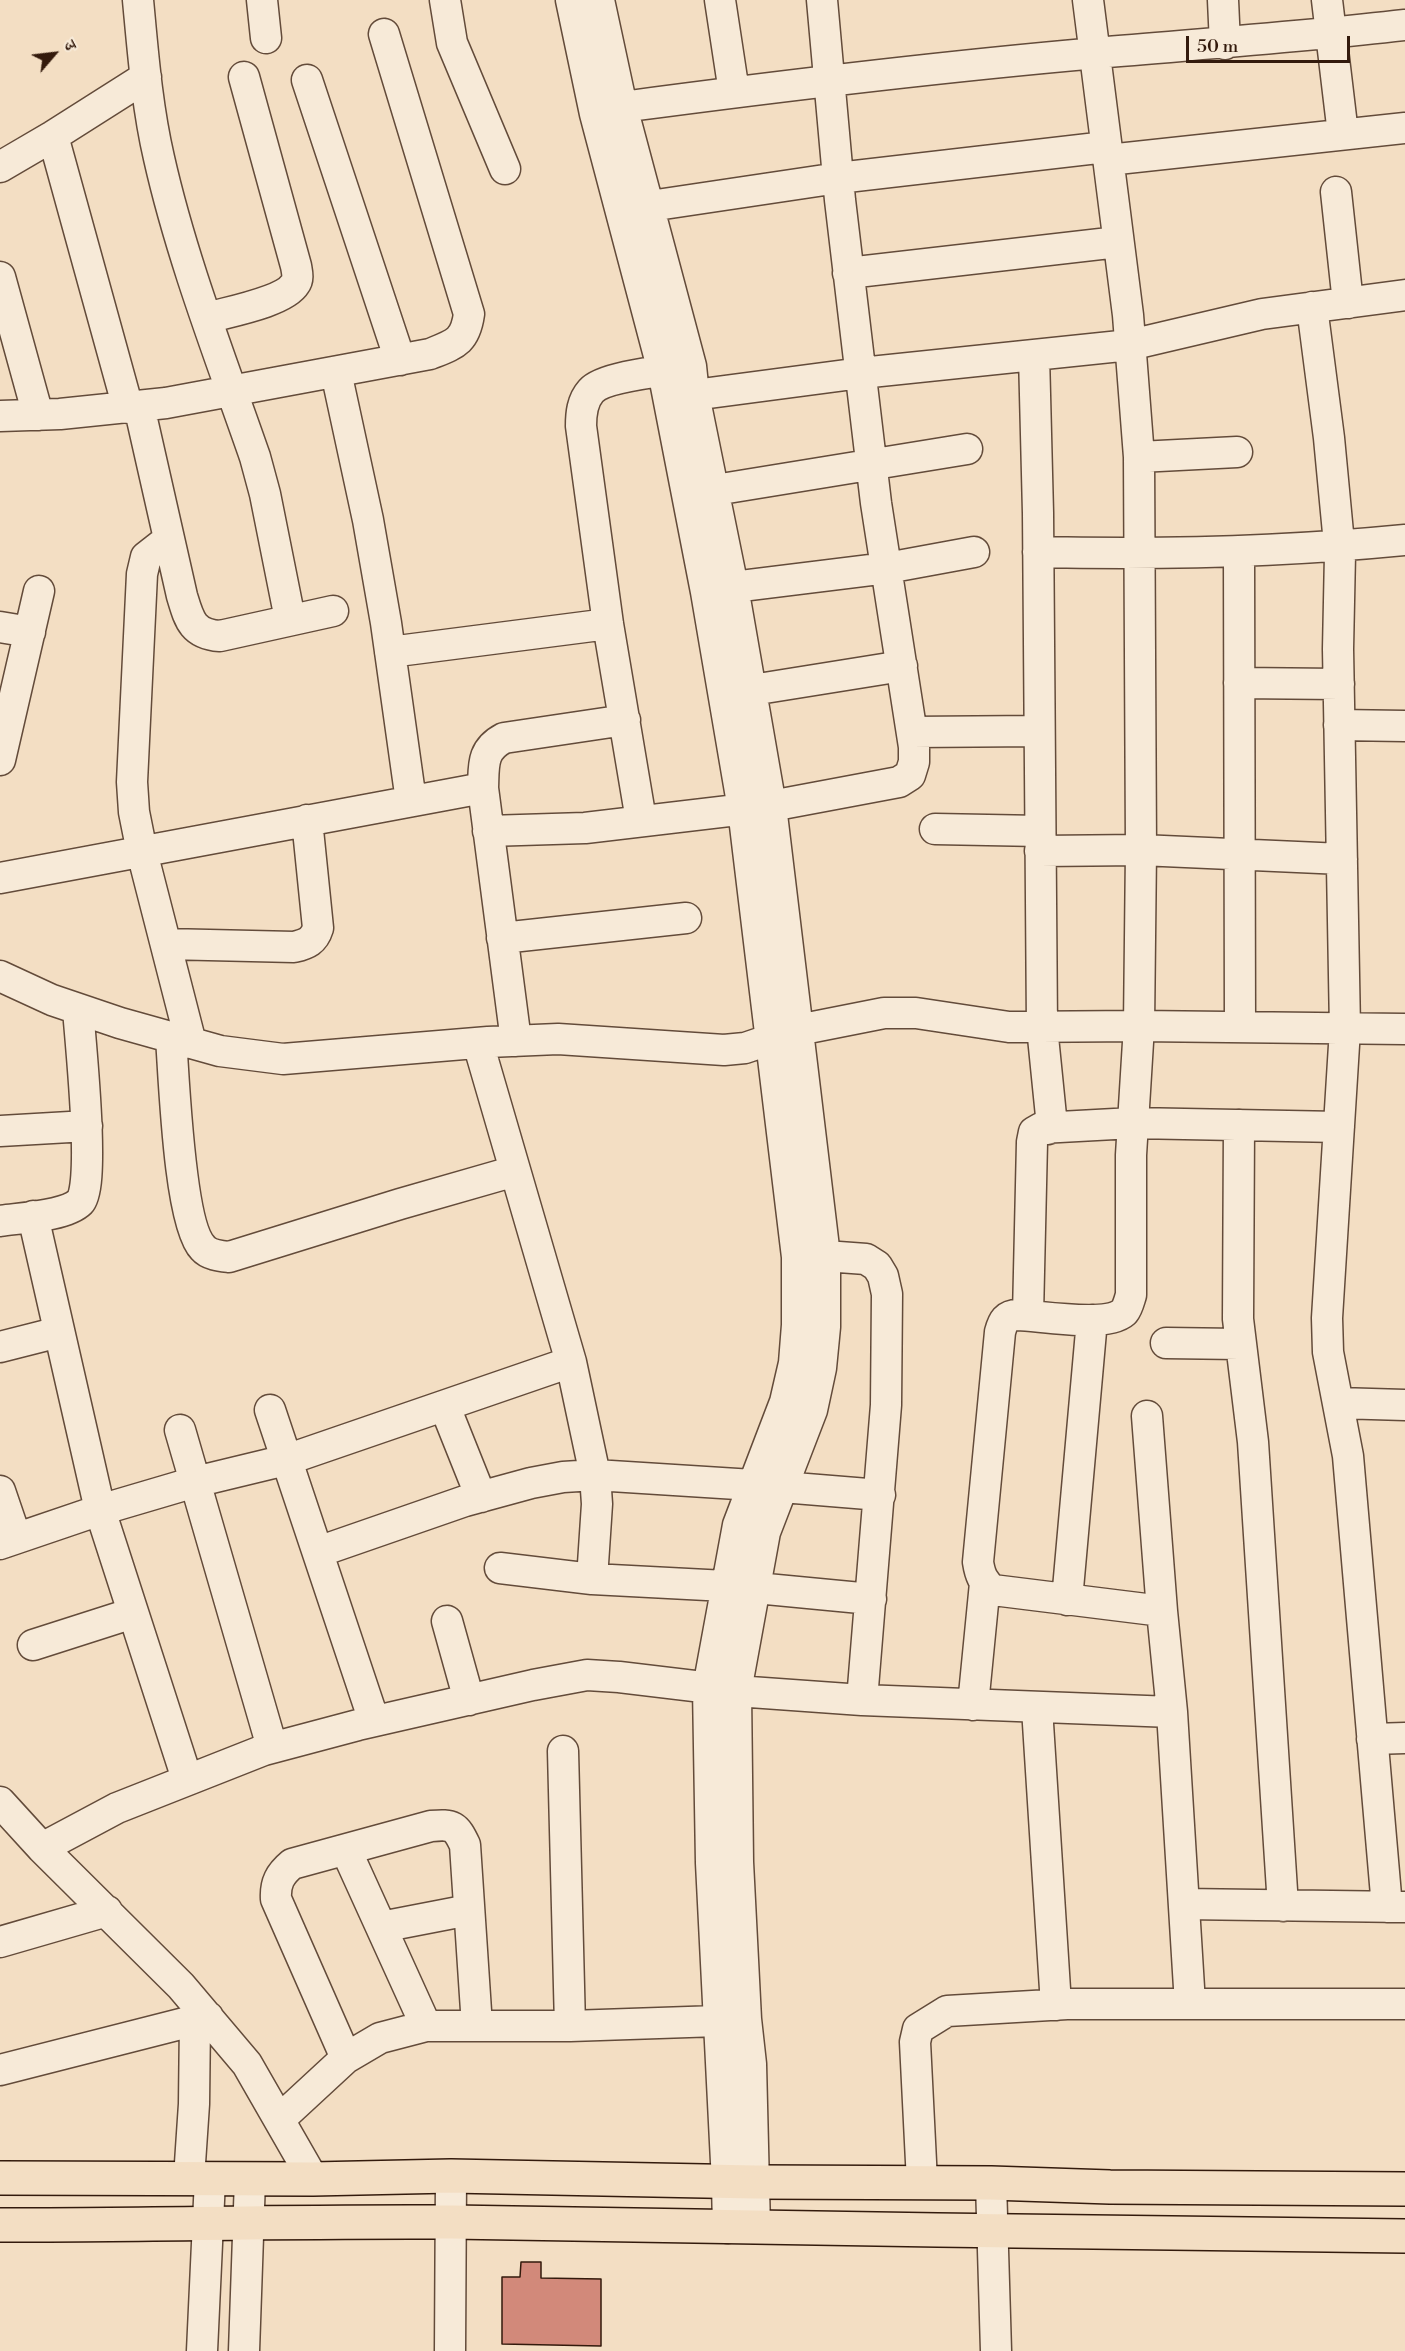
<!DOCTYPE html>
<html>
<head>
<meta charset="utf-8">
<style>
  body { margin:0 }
  #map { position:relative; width:1405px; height:2351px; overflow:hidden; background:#f3dec3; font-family:"Libre Bodoni","Noto Serif Devanagari",serif }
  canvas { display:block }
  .north { position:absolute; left:24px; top:24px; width:60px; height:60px; -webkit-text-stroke:4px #f7ead8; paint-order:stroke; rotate:62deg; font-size:16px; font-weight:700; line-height:24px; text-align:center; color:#331a0c }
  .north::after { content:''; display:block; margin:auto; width:21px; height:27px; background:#331a0c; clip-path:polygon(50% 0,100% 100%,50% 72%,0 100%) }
  .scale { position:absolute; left:1186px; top:36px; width:164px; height:27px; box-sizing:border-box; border:3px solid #331a0c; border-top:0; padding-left:8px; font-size:18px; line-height:21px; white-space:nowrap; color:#331a0c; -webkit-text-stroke:4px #f7ead8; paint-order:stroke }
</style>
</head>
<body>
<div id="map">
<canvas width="1405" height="2351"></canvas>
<div class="north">उ</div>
<div class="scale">50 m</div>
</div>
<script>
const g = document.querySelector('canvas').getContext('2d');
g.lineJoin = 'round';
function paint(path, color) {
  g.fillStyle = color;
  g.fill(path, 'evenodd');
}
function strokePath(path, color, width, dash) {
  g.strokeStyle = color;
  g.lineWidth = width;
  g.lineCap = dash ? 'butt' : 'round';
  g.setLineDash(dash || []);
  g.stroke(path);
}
const building = new Path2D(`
  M521,2262H541V2278L601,2279V2346L502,2344V2277H520Z`);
paint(building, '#d2897a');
strokePath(building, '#331a0c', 1.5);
const minor = new Path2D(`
  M138,0C143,53 147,106 159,158C182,260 221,359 255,457L265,494L290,619
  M262,0L266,38
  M445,0L452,43L505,169
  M571,0L595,114L663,371L706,592L743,809L797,1257V1325L794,1363L785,1402L738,1525L708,1688L711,1863L727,2182L728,2228
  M599,0L622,107L691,366L694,395L733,587L771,806L825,1256V1327L821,1368L812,1410L765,1532L736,1691L738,1862L746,2019L751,2064L755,2228
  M720,0L734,92
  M1088,0L1128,315L1139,457L1141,850L1139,1026L1131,1155V1295C1129,1301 1128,1307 1124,1312C1106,1328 1042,1316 1018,1315C1006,1315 1003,1321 1000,1332L978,1562C980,1575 983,1582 993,1590L1162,1611
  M1223,0L1225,44
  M1327,0L1343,134
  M307,80L400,360
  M622,107C780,86 938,67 1097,53C1200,44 1302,37 1405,25
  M53,136L128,408
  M1108,160L1405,128
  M0,167L53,136L146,77
  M1336,192L1348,303
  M650,206L838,178L1106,147
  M848,273L1118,242
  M0,277L38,415
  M1312,307L1329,438L1340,554L1338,649L1345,1029L1327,1318L1328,1352L1348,1456L1387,1907
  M207,318C227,312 284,302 295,284C299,279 297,272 296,266L244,77
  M1034,355L1038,513L1042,1027L1052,1126L1048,1129
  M336,372L368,520L386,623L411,801
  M694,395L861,373L1130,345L1262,314L1405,295
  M139,406L182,596C189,619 192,634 220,636L333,611
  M0,416L60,414L166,403L430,354C455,344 465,342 469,314L384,34
  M1139,457L1237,452
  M715,490L967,449
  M169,539L146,557L142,574L132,782L134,812L142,852L191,1043
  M1038,552C1161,555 1283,552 1405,540
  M1239,553L1240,1027
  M733,587L887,568L974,552
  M0,627L30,632
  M390,652L608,624
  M1239,683L1339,684
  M752,690L902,666
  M1339,725L1405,726
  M912,732L1039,731
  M0,760L39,591
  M641,820L608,624L581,426C581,414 582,401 591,391C603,377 662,371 682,368
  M935,829L1040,831
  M488,831L585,828L771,806L899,782L910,775L914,762V747L876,503L840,200L822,0
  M1040,851L1141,850L1342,859
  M0,878L483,788
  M502,938L686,918
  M166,944L294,947C307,944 314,941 318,928L307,820
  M0,976L52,1000L120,1023L220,1051L283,1059L488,1042L558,1039L724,1050L745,1048L798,1030L884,1013H916L1009,1027L1139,1026L1405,1029
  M171,1038C174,1077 179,1224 203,1248C209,1255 220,1256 229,1257L400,1204L515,1171
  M516,1041L483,788C484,766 481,750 504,738L625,720
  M478,1043L571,1362L595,1475L597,1504L592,1579
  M1239,1125L1238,1319L1253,1442L1283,1906
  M0,1131L87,1126
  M33,1216L100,1510L187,1779
  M0,1221C20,1218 66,1216 80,1202C96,1186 80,1038 78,1009
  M825,1256L866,1259L877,1266L883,1276L887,1294L886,1405L862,1700
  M1028,1315L1032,1142L1034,1132L1041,1128L1133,1123L1339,1127
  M1166,1343L1239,1344
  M0,1347L59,1332
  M1338,1403L1405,1405
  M445,1407L481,1497
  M270,1410L374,1721
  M1147,1416L1162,1611L1172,1712L1190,2004
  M180,1430L272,1747
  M782,1487L880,1495
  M0,1491L16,1538
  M0,1544L100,1510L195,1482L286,1460L571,1362
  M318,1552L465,1501L531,1483L563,1477L595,1475L753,1485
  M500,1568L592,1579L726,1586
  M756,1588L871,1599
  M1067,1600L1092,1320
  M447,1621L469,1700
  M33,1645L133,1613
  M973,1705L985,1583
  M1037,1708L1056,2005
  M1372,1739L1405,1738
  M563,1751L570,2026
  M0,1802L42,1848L181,1986L247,2064L313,2179
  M42,1848L117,1808L264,1750L358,1725L533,1685L587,1675L619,1677L736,1691L862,1700L1172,1712
  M346,1850L426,2026
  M1184,1904L1405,1907
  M381,1927L469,1910
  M0,1942L107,1911
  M346,2058L276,1899C275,1883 280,1874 292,1864L431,1826C453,1824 456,1826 465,1845L477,2026
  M0,2070L208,2017
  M280,2119L346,2058L380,2038L426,2026H570L718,2021
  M189,2178L194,2104L195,2020
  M922,2182L915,2042L918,2029L947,2011L1067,2004H1405
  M991,2183L996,2351
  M202,2351L210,2179
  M244,2351L250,2179
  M450,2351L451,2176`);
const major = new Path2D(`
  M0,2178L313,2179L451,2176L755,2182L991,2183L1110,2187L1405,2189
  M0,2225C151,2225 301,2221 452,2222C770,2226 1087,2234 1405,2236`);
strokePath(minor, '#634b3a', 33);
strokePath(major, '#331a0c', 36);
strokePath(minor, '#f7ead8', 30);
strokePath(major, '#f3dec3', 33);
</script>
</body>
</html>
